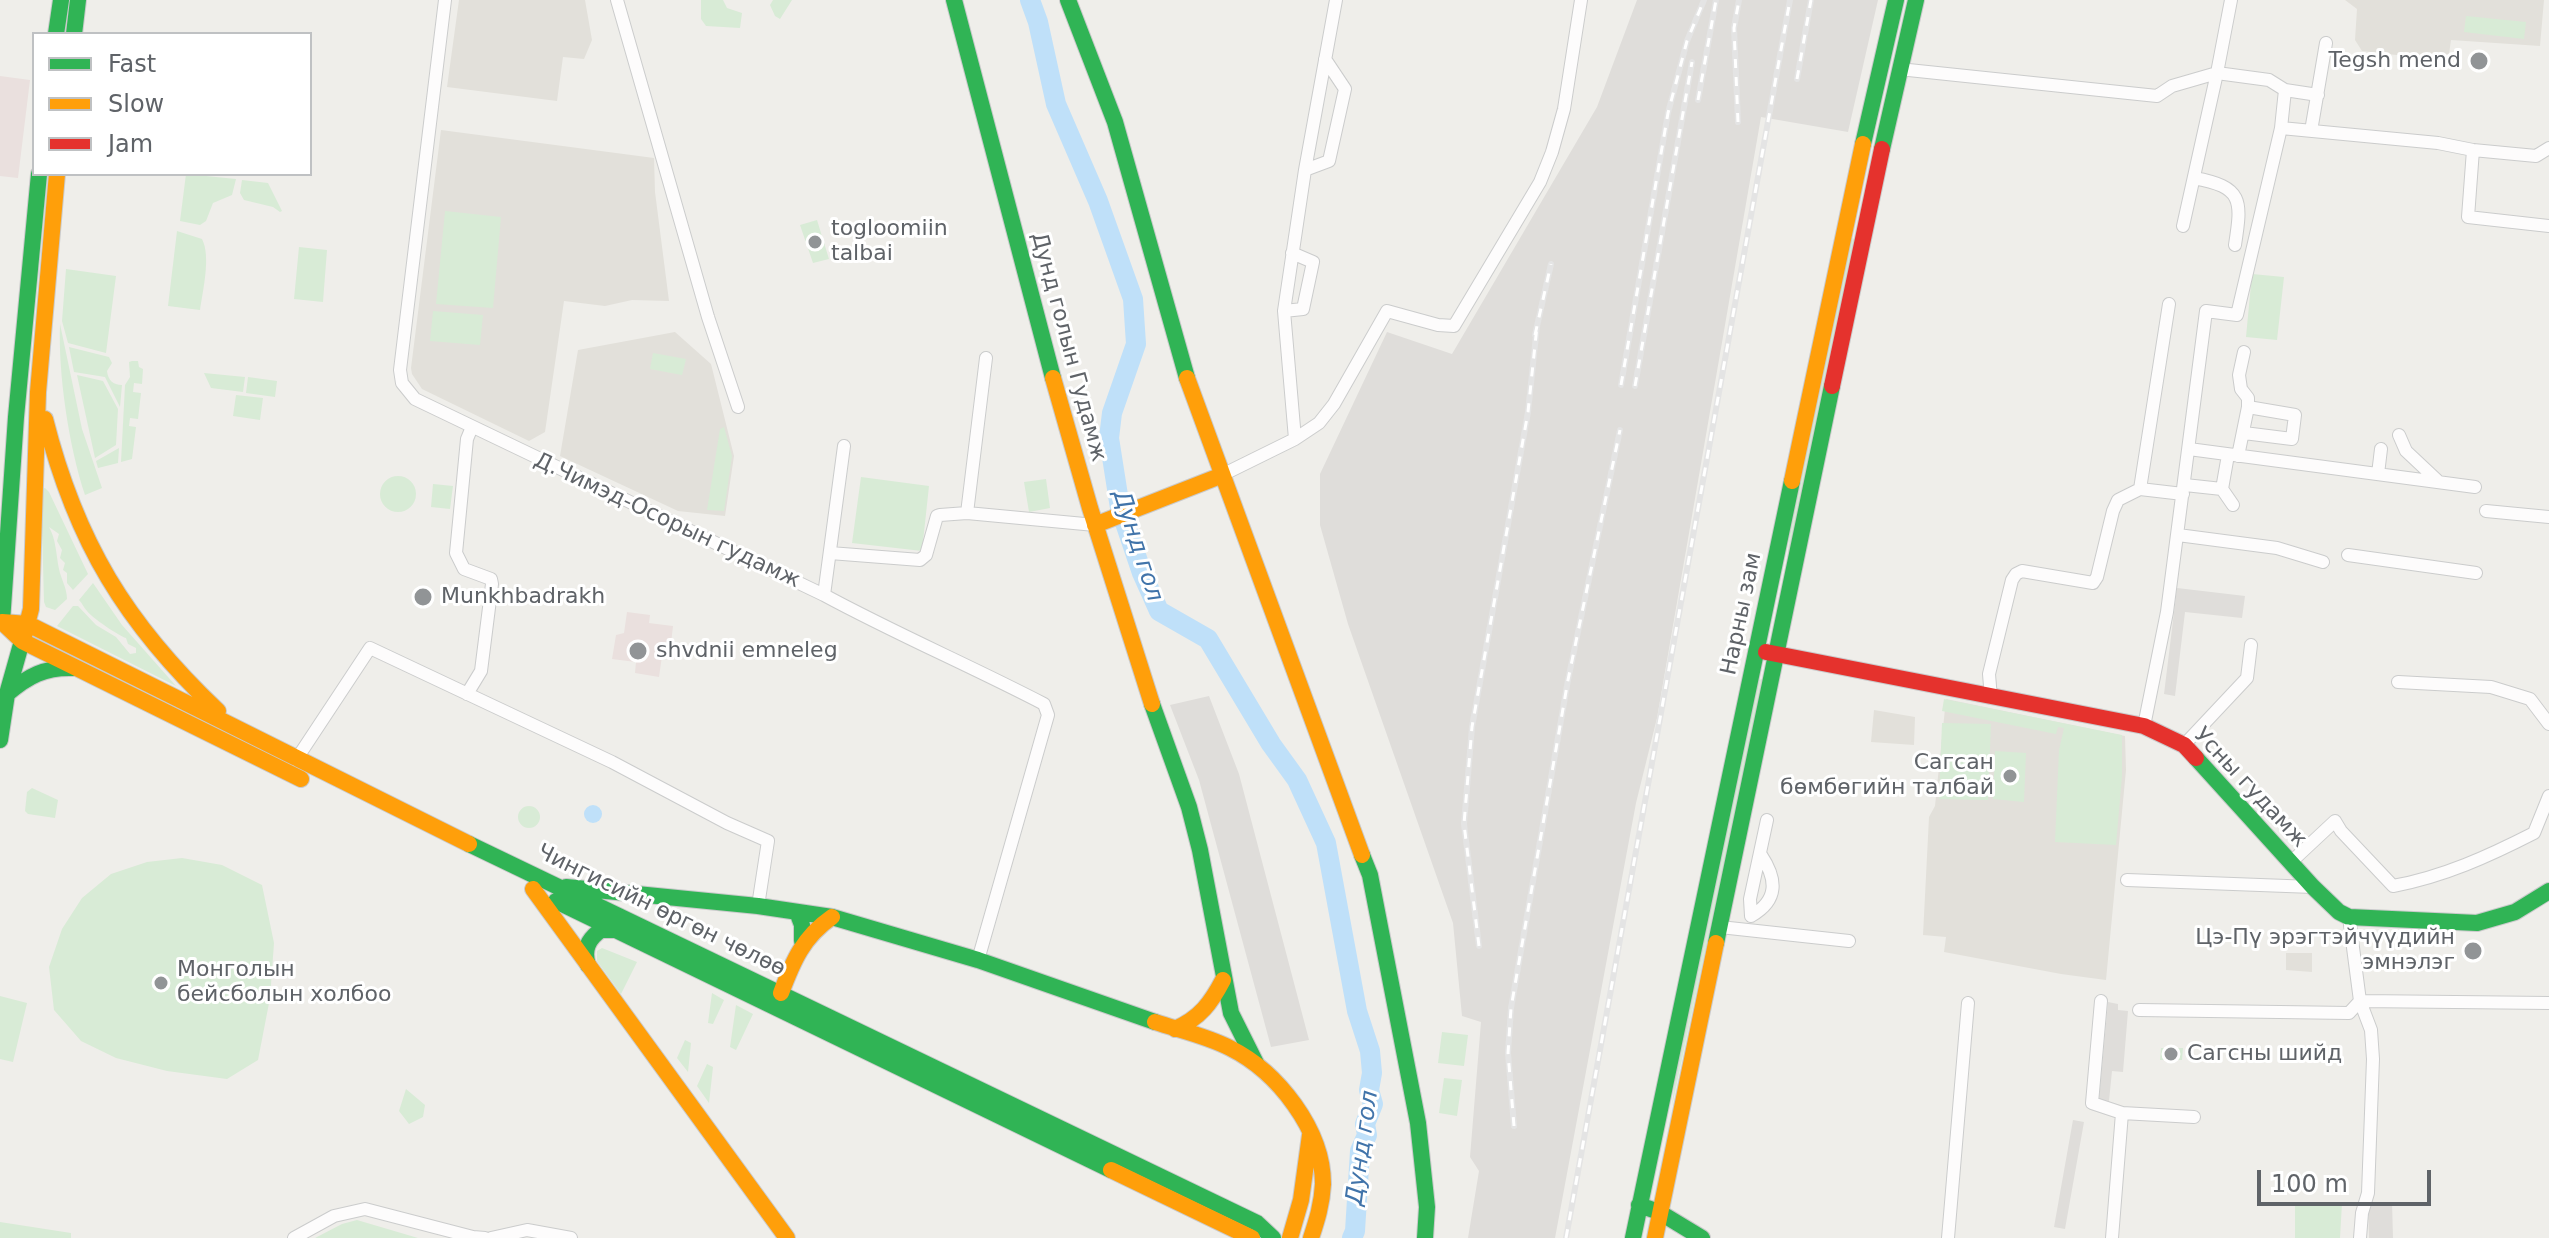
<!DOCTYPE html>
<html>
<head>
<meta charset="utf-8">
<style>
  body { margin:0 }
  #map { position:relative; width:2549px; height:1238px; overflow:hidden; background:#efeeea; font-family:"DejaVu Sans",sans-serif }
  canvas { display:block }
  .legend { position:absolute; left:32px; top:32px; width:280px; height:144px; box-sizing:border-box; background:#fff; border:2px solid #bfc1c3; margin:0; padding:10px 14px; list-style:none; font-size:24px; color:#5f6368 }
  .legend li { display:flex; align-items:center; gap:16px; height:40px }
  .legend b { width:40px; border:2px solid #bfc1c3 }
  .scale { position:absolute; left:2257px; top:1170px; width:174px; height:36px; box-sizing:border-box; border:4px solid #5f6368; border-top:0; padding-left:10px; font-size:24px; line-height:28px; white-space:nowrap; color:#5f6368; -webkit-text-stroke:6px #fff; paint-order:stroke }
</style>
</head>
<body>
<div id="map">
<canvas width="2549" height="1238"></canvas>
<ul class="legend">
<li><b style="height:10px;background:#30b455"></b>Fast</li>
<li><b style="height:10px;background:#ff9f0a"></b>Slow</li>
<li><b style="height:10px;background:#e5322d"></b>Jam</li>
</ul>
<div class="scale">100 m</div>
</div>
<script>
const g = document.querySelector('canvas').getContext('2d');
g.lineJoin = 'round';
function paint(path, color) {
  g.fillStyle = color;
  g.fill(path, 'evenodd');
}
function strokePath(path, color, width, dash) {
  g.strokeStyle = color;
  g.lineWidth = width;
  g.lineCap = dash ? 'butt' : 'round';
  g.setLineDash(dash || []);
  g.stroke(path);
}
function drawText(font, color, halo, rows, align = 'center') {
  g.font = font + ' "DejaVu Sans",sans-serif';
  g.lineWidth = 6;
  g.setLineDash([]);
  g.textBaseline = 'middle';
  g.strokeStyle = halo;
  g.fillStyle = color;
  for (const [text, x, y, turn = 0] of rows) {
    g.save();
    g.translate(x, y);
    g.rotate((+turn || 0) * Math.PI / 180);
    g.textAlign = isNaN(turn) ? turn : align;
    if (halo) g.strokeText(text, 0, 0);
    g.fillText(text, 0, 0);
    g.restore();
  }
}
paint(new Path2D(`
  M1637,0H1878L1848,132L1761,117L1657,718L1636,803L1555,1238H1468L1479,1171L1470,1157L1481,1022L1462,1016L1453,923L1348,624L1320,525V474L1387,332L1452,354L1597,107Z
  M2177,588L2245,596L2242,618L2185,612L2175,696L2164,694Z
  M1209,696L1239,774L1309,1040L1271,1047L1199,780L1170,705Z
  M2108,1002L2118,1004V1010L2128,1011L2123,1072L2112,1071L2109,1101L2099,1100Z
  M2073,1120L2084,1122L2065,1229L2054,1227Z
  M2392,1202L2393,1238H2369L2368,1203Z`), '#dfddda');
paint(new Path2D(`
  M459,0H585L592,40L584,59L563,57L557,101L447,87Z
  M2345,0H2544L2540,46L2451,40L2448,61L2362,51L2355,40L2357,9Z
  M441,130L654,158L655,192L669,301L632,300L605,306L564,301L545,432L529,441L422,389L412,374L411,368Z
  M675,332L711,364L734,456L725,516L678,511L560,456L578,350Z
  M1946,699L2125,736L2126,770L2106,980L2061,974L1944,952L1946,937L1923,935L1929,817L1935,806Z
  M1874,710L1915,717L1914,745L1871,742Z
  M2286,953H2312V972L2286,970Z`), '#e2e0da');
paint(new Path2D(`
  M0,76L30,80L18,178L0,176Z
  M627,612L650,615L649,623L673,626L671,643L664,642L659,677L635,673L636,662L612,659L616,635L624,633Z`), '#eae0de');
paint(new Path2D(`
  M701,0H723L727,8L742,13L740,28L706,26L701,19Z
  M773,0H792L780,19L775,16L770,5Z
  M2466,16L2526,22L2524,39L2464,32Z
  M186,174L236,179L232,195L213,203L206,221L200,225L180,221Z
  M242,180L268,183L282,211L280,212L273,207L244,200L240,193Z
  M445,211L501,217L493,308L436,304Z
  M817,220L829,259L813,263L800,225Z
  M177,231L202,239C211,256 203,290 200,310L168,306Z
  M1850,238L1857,239L1786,572L1791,519Z
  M299,247L327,250L323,302L294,299Z
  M66,269L116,276L106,353L68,343L62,321Z
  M2252,274L2284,277L2277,340L2246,337Z
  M433,311L483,315L480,345L430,341Z
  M60,324L82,429L102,488L85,495C69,447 58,374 60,324Z
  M69,347L109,357L112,363L107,371C108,380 113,385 122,385L120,407L105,377L74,372Z
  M653,353L686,359L682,375L650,369Z
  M132,361H138L139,367L143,369L142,384L134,383L133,392L141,393L138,419L130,418L129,426L136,427L132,459L121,462L125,385L130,377L129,362Z
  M204,373L245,377L243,392L211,388Z
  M77,375L103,381L118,409L116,445L95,458Z
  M248,377L277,381L275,397L246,393Z
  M236,395L263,398L260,420L233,416Z
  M724,427L732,456L724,511L707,510L720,429Z
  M119,448L118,463L98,468L96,461Z
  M380 494a18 18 0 1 1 36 0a18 18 0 1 1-36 0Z
  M861,477L929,486L922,551L852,543Z
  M1046,479L1050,508L1029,512L1024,482Z
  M433,484L453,486L450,509L431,507Z
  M45,488L49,492L88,574L73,590L67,583V573L63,570L65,563L60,558L62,550L57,541L59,534L49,527C56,539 56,554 59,569C61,579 67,588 67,599L55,610L46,607L44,602L41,489Z
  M93,583L122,625L176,686L57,626L73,606H78L96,625L116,637L130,654L136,653V648L128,644L126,638C119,636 91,617 87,611C84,608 82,603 79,600Z
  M1762,679L1763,680L1672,1106L1676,1069L1758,680Z
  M1944,699L2122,735V776L2116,845L2055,842L2059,750L2064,728L2058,727L2056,734L1942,711Z
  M1942,723L1991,724L1988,800L1939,799Z
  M1995,751L2026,753L2024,802L1993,799Z
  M32,788L58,800L55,818L28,814L25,811L27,792Z
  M518 817a11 11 0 1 1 22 0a11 11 0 1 1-22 0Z
  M182,858L222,865L262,885L274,943L270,998L258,1060L227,1079L167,1071L116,1058L81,1041L54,1010L49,967L62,929L82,898L111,874L147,862Z
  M602,948L637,962L621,994L597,961V951Z
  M712,993L724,1000L713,1024L708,1023Z
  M0,996L27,1003L13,1062L0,1059Z
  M736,1005L753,1014L736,1050L730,1047Z
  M1442,1032L1468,1035L1464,1066L1438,1063Z
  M685,1040L691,1043L688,1072L677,1058Z
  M2161,1048H2183L2182,1060H2160Z
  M707,1064L713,1067L709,1103L697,1086Z
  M1444,1078L1462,1080L1457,1116L1439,1113Z
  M406,1089L425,1105L423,1117L409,1124L399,1111Z
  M2295,1203H2342L2340,1238H2295Z
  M357,1220L418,1238H315L342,1224Z
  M0,1222L71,1233V1238H0Z`), '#d8ebd6');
paint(new Path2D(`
  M584 814a9 9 0 1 1 18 0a9 9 0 1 1-18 0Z`), '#bfe0f9');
strokePath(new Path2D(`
  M1030,0L1038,22L1056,104L1098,201L1133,299L1136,344L1112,413L1109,438L1120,508L1142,573L1159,611L1208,639L1271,744L1297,780L1326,843L1357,1011L1370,1051L1372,1073L1369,1090L1373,1104L1365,1124L1367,1135L1360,1151L1355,1231L1352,1238`), '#bfe0f9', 20);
const street = new Path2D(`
  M445,0L400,370L402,383L415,399L824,595C896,634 971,666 1044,704L1048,715L978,960
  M617,0L708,317L738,407
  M2231,0L2217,73L2269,80L2285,90L2281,128
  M1899,69L2157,96L2172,86L2217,73L2183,226
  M2285,90L2318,95
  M2311,131L2326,43
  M2473,150L2468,217L2549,226
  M1305,170L1329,161L1345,89L1325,59
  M2194,178C2243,187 2242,200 2235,245
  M2169,304L2140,489L2183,494
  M1284,311L1303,309L1313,262L1292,253
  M2244,433L2292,439L2295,415L2248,407
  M2399,435L2406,451L2439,482
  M1295,439L1284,311L1305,170L1336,0
  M2189,449L2475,487
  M2238,456L2248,407V398L2241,389L2239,375L2244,352
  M2378,474L2381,449
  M1220,476L1295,439L1319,423L1334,404L1387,311L1438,325L1454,326L1540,182L1552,152L1564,109L1581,0
  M2185,485L2222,489L2233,505
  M2222,489L2228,455
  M2486,511L2549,517
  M967,513L986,358
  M2178,535L2277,548L2323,562
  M830,553L920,560L926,555L937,516L940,515L967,513L1095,525
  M2348,555L2476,573
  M824,595L844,446
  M2398,682L2491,687L2530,699L2549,724
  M467,694L481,671L492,584L491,579L464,569L456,553L467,439L472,427
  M1991,698L1989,674L2012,580L2016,574L2022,571L2093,583L2097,577L2113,511L2118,500L2140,489
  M2144,726L2167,612L2206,311L2237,315L2281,128L2438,143L2473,150L2536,156L2549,148
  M2184,745L2247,678L2251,645
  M296,760L370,648L612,762L727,823L768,841L758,906
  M2290,863L2335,821L2341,831L2393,886C2443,877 2489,856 2534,833L2549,796
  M2127,880L2313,887
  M1751,916L1750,899L1767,820
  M1751,916C1779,900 1777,879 1761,855
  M2349,917L2360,1001L2371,1030L2373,1059L2368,1193L2362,1213L2360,1238
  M1720,927L1849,941
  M2101,1001L2092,1103L2122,1113
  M2139,1010L2349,1013L2360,1001L2549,1003
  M294,1238L334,1216L365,1209L473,1237L485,1238
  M491,1238L527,1230L571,1238
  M1948,1238L1968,1003
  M2112,1238L2122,1113L2194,1117`);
const fast = new Path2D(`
  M954,0L1053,378
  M1068,0L1115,122L1187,378
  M56,34L61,0
  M74,34L78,0
  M1863,144L1896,0
  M1882,149L1916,0
  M2,622L16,417L39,174
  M7,694C28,676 45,667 73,668
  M1152,704L1189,807L1200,850L1231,1013L1256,1063
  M0,740L7,694L22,641
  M2196,758L2313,887L2339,912L2349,917L2477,923L2515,912L2549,891
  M469,844L1257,1223L1273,1238
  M1362,855L1370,875L1418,1123L1427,1207L1425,1238
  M566,887L758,906L832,917L978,960L1155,1022
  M556,901L1111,1170
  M797,912L802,925V941
  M1716,943L1832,386
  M588,965C583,950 588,939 601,930H614
  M1639,1205L1659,1212L1702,1238
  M1633,1238L1792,481`);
const slow = new Path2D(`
  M1053,378L1090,508L1152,704
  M1187,378L1362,855
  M45,419C76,542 126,624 218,711
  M1792,481L1863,144
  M1095,525L1220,476
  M2,622L28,624L469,844
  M2,622L22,641L301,779
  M24,636L31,609L38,392L57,174
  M533,889L787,1238
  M781,993C793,961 803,937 832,917
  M1155,1022C1179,1030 1207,1036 1230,1048C1278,1072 1323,1130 1323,1184C1322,1204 1317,1220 1311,1238
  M1175,1029C1200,1018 1211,1003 1223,980
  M1111,1170L1252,1238
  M1290,1238L1301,1200L1310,1135
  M1655,1238L1716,943`);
const jam = new Path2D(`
  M1832,386L1882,149
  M1766,652L2144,726L2184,745L2196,758`);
strokePath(street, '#cbcccc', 14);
strokePath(fast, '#cacacb', 18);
strokePath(slow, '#cacacb', 18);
strokePath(jam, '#cacacb', 18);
strokePath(street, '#fdfcfc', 12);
strokePath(fast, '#30b455', 16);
strokePath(slow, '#ff9f0a', 16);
strokePath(jam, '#e5322d', 16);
const rail = new Path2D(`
  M1797,79L1811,0
  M1698,100L1716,0
  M1738,122L1734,28L1739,0
  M1535,335L1551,264
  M1621,385L1668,113L1687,41L1704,0
  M1635,386L1692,62
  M1479,946L1464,824L1472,727L1528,412L1537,326
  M1514,1126L1508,1053L1511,1008L1568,680L1620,430
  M1566,1238L1790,0`);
strokePath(rail, '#e4e4e4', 6);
strokePath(rail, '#fff', 3, [9]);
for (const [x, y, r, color] of [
  [2479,61,10,"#919496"],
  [815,242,8,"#919496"],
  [423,597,10,"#919496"],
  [638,651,10,"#919496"],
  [2010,776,8,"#919496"],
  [2473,951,10,"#919496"],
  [161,983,8,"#919496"],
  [2171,1054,8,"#919496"]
]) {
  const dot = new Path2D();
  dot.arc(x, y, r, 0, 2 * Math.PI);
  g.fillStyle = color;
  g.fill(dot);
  strokePath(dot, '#fff', 3);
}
drawText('22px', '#5f6368', '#fff', [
  ["Tegsh mend",2461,61,"right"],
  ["togloomiin",831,229],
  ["talbai",831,254],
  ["Munkhbadrakh",441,597],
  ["shvdnii emneleg",656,651],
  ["Сагсан",1994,763,"right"],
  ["бөмбөгийн талбай",1994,788,"right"],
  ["Цэ-Пү эрэгтэйчүүдийн",2455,938,"right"],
  ["эмнэлэг",2455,963,"right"],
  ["Монголын",177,970],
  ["бейсболын холбоо",177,995],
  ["Сагсны шийд",2187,1054]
], 'left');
drawText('22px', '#5f6368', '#fff', [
  ["Дунд голын Гудамж",1068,347,75],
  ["Д.Чимэд-Осорын гудамж",667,521,25],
  ["Нарны зам",1742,614,-78],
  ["Усны гудамж",2250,788,47],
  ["Чингисийн өргөн чөлөө",661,911,26]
]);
drawText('italic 24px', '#4174aa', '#fff', [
  ["Дунд гол",1137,546,72],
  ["Дунд гол",1363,1148,-82]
]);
</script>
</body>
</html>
